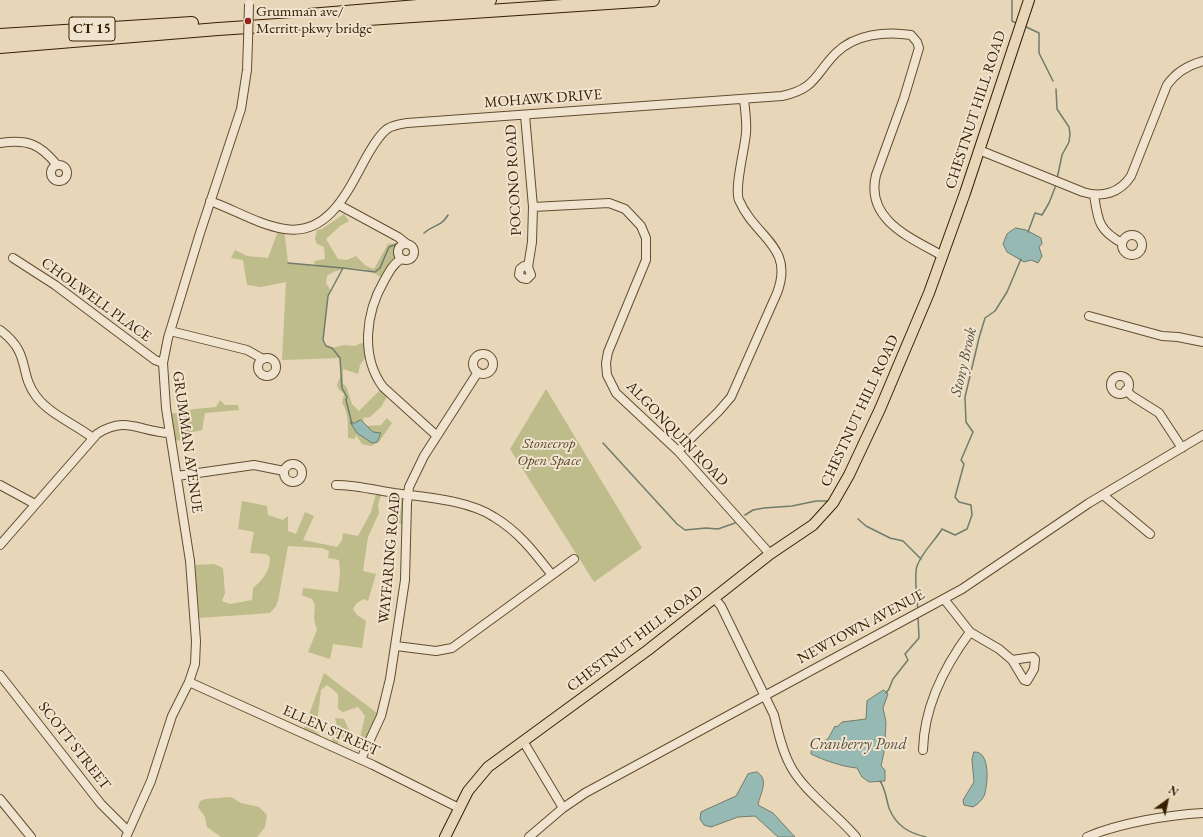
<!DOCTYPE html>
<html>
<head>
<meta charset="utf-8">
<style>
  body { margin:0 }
  #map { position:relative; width:1203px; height:837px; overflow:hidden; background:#e8d6b8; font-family:"EB Garamond",serif }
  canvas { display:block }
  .north { position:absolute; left:1147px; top:781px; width:40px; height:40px; -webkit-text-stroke:3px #f0e4d1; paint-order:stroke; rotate:33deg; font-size:11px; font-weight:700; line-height:16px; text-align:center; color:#362001 }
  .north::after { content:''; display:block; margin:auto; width:14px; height:18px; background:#362001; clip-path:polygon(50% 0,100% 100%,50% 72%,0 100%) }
</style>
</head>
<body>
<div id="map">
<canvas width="1203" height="837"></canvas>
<div class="north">N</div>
</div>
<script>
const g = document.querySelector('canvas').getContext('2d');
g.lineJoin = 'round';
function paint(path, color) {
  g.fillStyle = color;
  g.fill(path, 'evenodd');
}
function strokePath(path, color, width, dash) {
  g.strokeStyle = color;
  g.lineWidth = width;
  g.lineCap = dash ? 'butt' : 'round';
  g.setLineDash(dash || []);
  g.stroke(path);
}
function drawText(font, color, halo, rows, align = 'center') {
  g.font = font + ' "EB Garamond",serif';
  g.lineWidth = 4;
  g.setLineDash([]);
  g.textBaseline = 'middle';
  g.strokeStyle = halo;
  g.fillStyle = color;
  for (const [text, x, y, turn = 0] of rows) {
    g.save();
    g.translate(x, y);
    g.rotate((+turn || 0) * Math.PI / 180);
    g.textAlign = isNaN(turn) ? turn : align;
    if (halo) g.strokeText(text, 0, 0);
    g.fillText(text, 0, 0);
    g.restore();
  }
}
paint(new Path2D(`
  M344,214L349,221L340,226L326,239L338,259L347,260L356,256L366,266L374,269L388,244L398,243V237L404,245L399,248V257L382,278C367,266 342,265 327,276L326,283L331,291L328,296L323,343L332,348L344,345L355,346L368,340L366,357L360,365L358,374L343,369V384L346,386L352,404L359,411L383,387L389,393L381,407L370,417L363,418L364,423L367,426L381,425L387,418L392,423L379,442L371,446L362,444L356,435L355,439L348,438C348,428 349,411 342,403L344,394C330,383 342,383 341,371C341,367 339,363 340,358L282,360L286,282L261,287L247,285L243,260L231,258L235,250L247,256L268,258L279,228L284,229L288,263L315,265L314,261L325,259L324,247L317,244L315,239L317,230L322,229Z
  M546,389L642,548L594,582L510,449Z
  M220,400L225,405H238L239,410L205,413L202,430L188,433L184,440L171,441L170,414L195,409L216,407Z
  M395,493L407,495V526L393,521L392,511Z
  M376,494L381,495L378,505L379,513L368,537L363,571L376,574L368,601L364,599L357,603L353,609L357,615L366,621L362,648L333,644L330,659L308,652L317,630L314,619L315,605L312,599L302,595L303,588L338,592L340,572L339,560L328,558L329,551L322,548L288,546L278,601L276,606L270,613L199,618L195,565L214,564L223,568L225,593L222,601L230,604L252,600L253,588C263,579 270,572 270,557L266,554L250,553L254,532L238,529L242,501L267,506L268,515L283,520L288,516V531L296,534L305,512L314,516L303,540L337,547L342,540L343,533L358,536L371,512Z
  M324,673L381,716L368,745L360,738L365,716L358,707L343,712L338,709C338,693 342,696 327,685L321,690L317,724L312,728L321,736L318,741L302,734Z
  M335,718L344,719L349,730L338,743L337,749L330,746L337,726Z
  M231,797L241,803L259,807L267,815L265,827L257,837H221L207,827L205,817L198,807L200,801L206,799Z`), '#bdbc8a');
const water = new Path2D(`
  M1016,228L1026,230L1041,238L1042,244L1039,247L1042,256L1038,263L1031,260L1024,262L1007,252L1003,244L1007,234Z
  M361,420L373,432L381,433L377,442L372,443L357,433L350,422L354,423Z
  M884,690L888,694L883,708L886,722L885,741L883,743L884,752L881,766L885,770V781L869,782L862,777L857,768C843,767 823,760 811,754V751L819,747L820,743L828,739L835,726L837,727L842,722L866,719L867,701Z
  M974,752C991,750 988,786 984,796C982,800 977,805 973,807L964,805L963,800L974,782L972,760Z
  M757,772C770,780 760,793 758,805L773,813L795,837H778L755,816L738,817L711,827L704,825L700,819L701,812L705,810L736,796L748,774Z`);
paint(water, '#97b9b3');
strokePath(water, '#707c6c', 1);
strokePath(new Path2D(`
  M1012,0V21L1016,23
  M1024,26L1039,33V53L1053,81
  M1056,89L1057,109L1069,127L1070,134L1069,142L1062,155L1057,179
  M1028,232L1035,213L1042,215L1049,203L1056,185
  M424,233C434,224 441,227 448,215
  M288,263L343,268
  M352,424L346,400L347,397L342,388L340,358L332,348L326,346L323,340L328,296L343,268L375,272L380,268L389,247L397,244
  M603,443L677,524L685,530L706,528L718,529L735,523
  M745,515L753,510L764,508L792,506L816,501H828
  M858,519L866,526L890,538L903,541L921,559
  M918,610C917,600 914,575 917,566C922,552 934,542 942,529L955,535L967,529L972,515L971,505L959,502L955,497L964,464L961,460L973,432L966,422L965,397L979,338L985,318L995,311L1007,292L1021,259
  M886,693L889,689L893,679L908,660L905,654L919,638L918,616
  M880,781C886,790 886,799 889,808C896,826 909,833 926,837`), '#707c6c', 1.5);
const minor = new Path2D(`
  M525,115L533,207L532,242L528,267L531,275L527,279L522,278L519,275L520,269L524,266L528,267
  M0,143C28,139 40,144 57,165
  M979,150L1083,192C1102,198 1120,193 1131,176L1167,85C1176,72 1188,65 1203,61
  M51 173a8 8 0 1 1 16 0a8 8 0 1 1-16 0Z
  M1094,195C1098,220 1098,230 1122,243
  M210,201C235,210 259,225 285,229C330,236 349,188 367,156C373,146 378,136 387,129C393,125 400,124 407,123L782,96C816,89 815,74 836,53C855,34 886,31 911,35L917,42L919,48L904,98L876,175C865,220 911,238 943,256
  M339,205L398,237L407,244
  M533,207L609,203L625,209L641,226L646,238V260L608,352L606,363L607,375L616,393L678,451L770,554
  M1122 245a10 10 0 1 1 20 0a10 10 0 1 1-20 0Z
  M398 252a8 8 0 1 1 16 0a8 8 0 1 1-16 0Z
  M13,258L55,285L155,360L163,363
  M401,259C393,264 389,272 384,281C366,312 360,356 383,387L437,436
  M1089,316L1162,336L1178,337L1203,342
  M0,330C32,354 18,372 36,396C49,414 75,424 93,438
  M170,331L247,350L263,359
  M473 364a10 10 0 1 1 20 0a10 10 0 1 1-20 0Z
  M258 367a9 9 0 1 1 18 0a9 9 0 1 1-18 0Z
  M1111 385a9 9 0 1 1 18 0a9 9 0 1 1-18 0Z
  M1126,390L1132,396L1159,413L1182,448
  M678,451L718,412L731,397L777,293C795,246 755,238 739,200C734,188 745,148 746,133C747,122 745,110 744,99
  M284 473a9 9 0 1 1 18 0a9 9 0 1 1-18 0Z
  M177,476L254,465L284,471
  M0,485L35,504
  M336,485C356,485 375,490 394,493C424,497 468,500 494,517C519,532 534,552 552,575
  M1103,495L1150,534
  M0,545L97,434C126,415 140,432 170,433
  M715,599L721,606L774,715C778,732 782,750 790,765C803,791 837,814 856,837
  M944,599L970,632L999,649L1012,660L1033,657L1035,659L1034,669L1027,681L1024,680L1012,660
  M396,646L436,651L452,648L574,559
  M0,675L101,804L128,831
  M189,682L373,765L459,808
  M523,741L563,808
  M923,750C924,706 944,667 970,632
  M361,759L381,716L390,679L405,580L407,503L409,487L424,456L478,372
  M0,799L31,837
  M126,837L151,781L172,716L189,682L195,664L196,641L190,561L166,408L163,363L168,338L200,233L241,109L247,70L248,41
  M529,837L563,808L585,793L962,589L1089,503L1203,435
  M1087,837C1119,823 1168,815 1203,813`);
const major = new Path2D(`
  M445,837L468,791L488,767L648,650L770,554L813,525L833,503L849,475L880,409L929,293L965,193L1029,0`);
const highway = new Path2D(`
  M309,15L490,0
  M0,35L192,23
  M0,47L218,29L653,0`);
strokePath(minor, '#624e2f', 10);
strokePath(major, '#362001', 12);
strokePath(highway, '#362001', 14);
strokePath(minor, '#f0e4d1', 8);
strokePath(major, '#e8d6b8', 10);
strokePath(highway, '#e8d6b8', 12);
const minorBridge = new Path2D(`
  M248,41L249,4`);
strokePath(minorBridge, '#624e2f', 10, []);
strokePath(minorBridge, '#f0e4d1', 8);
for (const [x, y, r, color] of [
  [248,21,4,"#8f2418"]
]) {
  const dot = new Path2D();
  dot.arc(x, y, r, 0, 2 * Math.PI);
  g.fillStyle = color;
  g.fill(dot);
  strokePath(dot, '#f0e4d1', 1.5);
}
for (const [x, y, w] of [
  [92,29,46]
]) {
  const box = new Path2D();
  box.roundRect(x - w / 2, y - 12, w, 24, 3);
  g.fillStyle = '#f0e4d1';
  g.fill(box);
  strokePath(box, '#362001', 1);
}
drawText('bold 14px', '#362001', null, [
  ["CT 15",92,29]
]);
drawText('15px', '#362001', '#f0e4d1', [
  ["Grumman ave/",256,12],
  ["Merritt pkwy bridge",256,29]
], 'left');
drawText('15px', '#362001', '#f0e4d1', [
  ["MOHAWK DRIVE",543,99,-4],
  ["CHESTNUT HILL ROAD",976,110,-72],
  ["POCONO ROAD",514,180,-93],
  ["CHOLWELL PLACE",96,300,36],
  ["CHESTNUT HILL ROAD",860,411,-65],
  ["ALGONQUIN ROAD",677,434,46],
  ["GRUMMAN AVENUE",187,442,82],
  ["WAYFARING ROAD",390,558,-85],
  ["NEWTOWN AVENUE",861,627,-28],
  ["CHESTNUT HILL ROAD",635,639,-37],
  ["ELLEN STREET",331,731,24],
  ["SCOTT STREET",74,746,52]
]);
drawText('italic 15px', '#584723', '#f0e4d1', [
  ["Stonecrop",549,444],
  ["Open Space",549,461]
]);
drawText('italic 16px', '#534e36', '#f0e4d1', [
  ["Stony Brook",964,362,-77],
  ["Cranberry Pond",858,745]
]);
</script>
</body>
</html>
